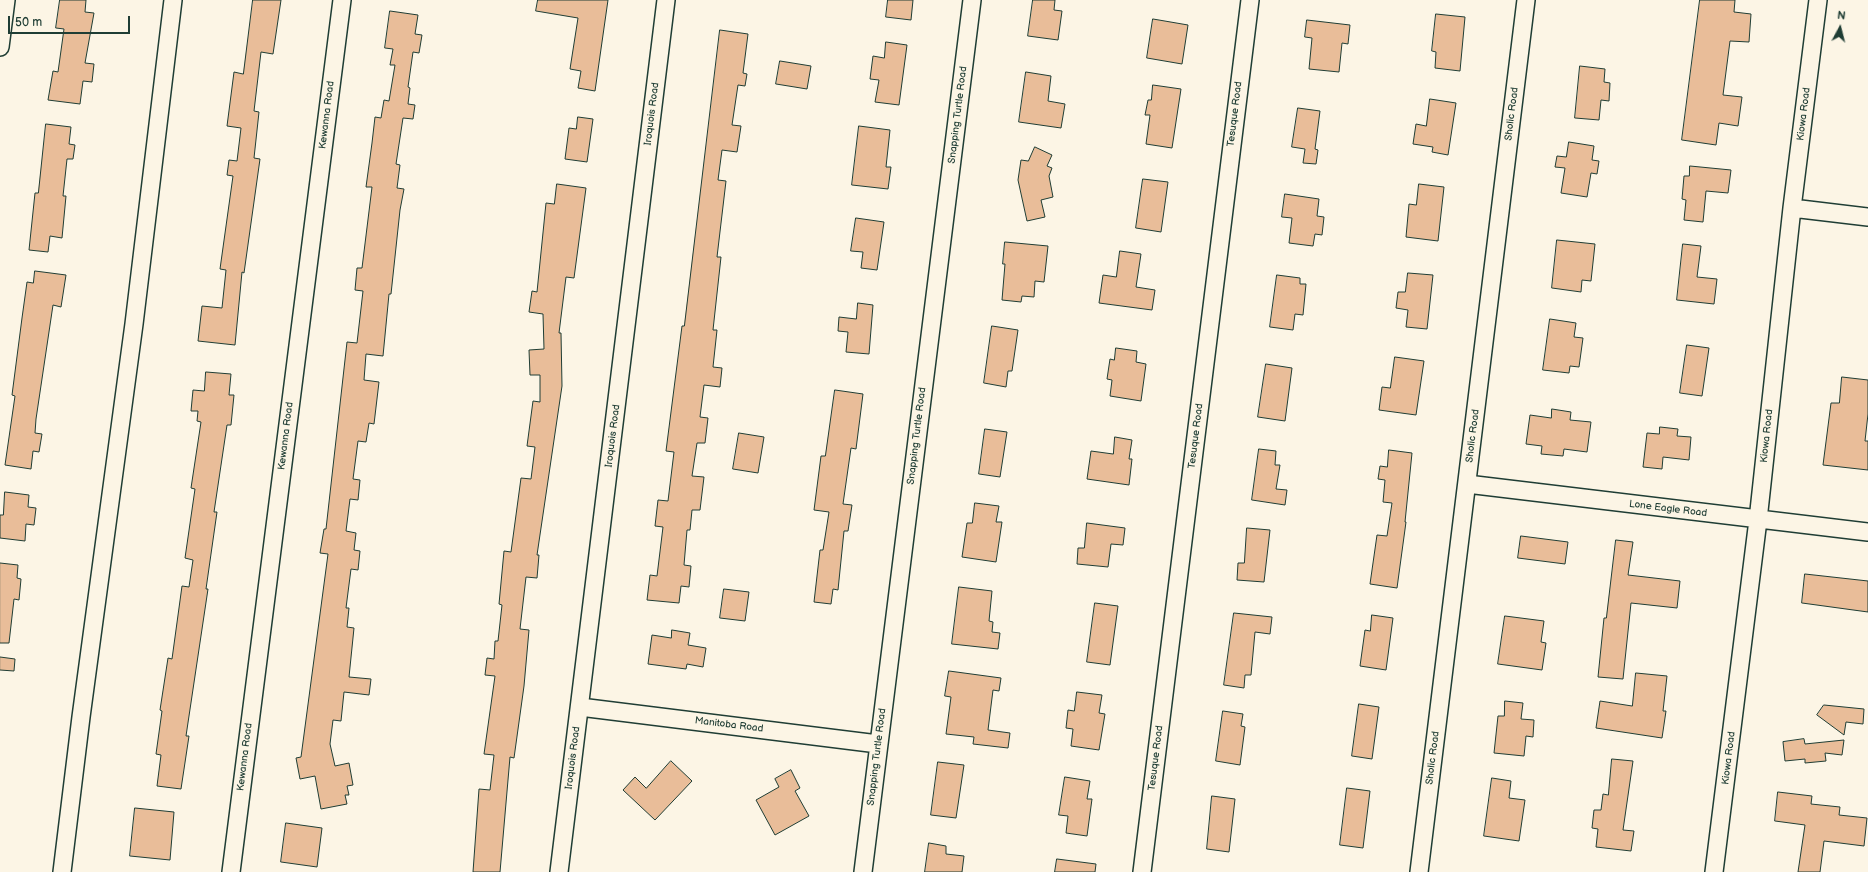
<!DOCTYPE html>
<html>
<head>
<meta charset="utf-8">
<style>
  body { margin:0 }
  #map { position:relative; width:1868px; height:872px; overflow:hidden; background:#fcf5e5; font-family:"Balsamiq Sans",sans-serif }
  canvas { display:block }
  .north { position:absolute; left:1820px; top:8px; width:40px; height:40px; -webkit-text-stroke:3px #fcf5e5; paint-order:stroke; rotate:7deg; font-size:11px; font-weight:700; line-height:16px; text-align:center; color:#1f3d34 }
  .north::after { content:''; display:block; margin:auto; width:14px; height:18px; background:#1f3d34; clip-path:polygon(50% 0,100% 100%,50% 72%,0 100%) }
  .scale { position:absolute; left:8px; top:16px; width:122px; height:18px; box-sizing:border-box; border:2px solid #1f3d34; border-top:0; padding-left:5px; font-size:12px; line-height:14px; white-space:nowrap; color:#1f3d34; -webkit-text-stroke:3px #fcf5e5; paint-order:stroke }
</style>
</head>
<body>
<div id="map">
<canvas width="1868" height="872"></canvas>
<div class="north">N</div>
<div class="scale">50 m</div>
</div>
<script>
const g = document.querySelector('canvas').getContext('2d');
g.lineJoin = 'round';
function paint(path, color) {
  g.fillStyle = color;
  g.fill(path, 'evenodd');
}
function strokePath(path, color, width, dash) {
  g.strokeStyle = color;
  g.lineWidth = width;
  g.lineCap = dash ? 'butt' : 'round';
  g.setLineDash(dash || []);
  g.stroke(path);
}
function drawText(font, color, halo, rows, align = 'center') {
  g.font = font + ' "Balsamiq Sans",sans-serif';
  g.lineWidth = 3.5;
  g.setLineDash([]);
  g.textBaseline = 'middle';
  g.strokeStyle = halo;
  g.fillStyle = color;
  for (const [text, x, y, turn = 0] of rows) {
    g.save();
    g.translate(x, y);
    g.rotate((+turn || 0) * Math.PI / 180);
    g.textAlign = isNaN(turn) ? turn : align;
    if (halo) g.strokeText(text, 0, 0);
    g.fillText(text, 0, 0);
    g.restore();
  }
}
const building = new Path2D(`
  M60,0H86L85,12L94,13L85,63L94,64L92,82L83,81L80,104L48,100L53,71L58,72L64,29L56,28Z
  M253,0H281L273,54L261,52L254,111L259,112L254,158L260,159L244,273L242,272L235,345L198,341L202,306L222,308L226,270L220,269L233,176L227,175L229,160L237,161L241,128L227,126L234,72L243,74Z
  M538,0H608L595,91L578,88L581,71L570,69L578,18L536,11Z
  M888,0H913L911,20L886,17Z
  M1033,0H1055L1054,10L1062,11L1058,40L1028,36Z
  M1700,0H1735L1734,12L1751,14L1749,42L1730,41L1723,95L1742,97L1738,126L1719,123L1716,145L1682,140Z
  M390,11L418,15L415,34L422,35L419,53L413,52L408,87L410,88L408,104L415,105L413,119L403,118L396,164L400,165L397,188L404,189L400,210L391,294H389L383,356L366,354L364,380L379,382L374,424L369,423L366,442L358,441L353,479L360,480L358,500L350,499L346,531L356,533L354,550L360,551L358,570L351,569L346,608H349L347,627L354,628L349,677L371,679L369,695L344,692L341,721L333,720L330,744L335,766L349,763L353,785L347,786L349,795H345L347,804L321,809L315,776L300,779L296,758L301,757L328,554L320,553L324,529H326L347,342L357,343L363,291L355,290L357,268H362L372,187H366L372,143L375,117L381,118L384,100L389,101L395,65H390L393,49L385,48Z
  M1436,14L1465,17L1460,71L1435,68L1436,52L1432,51Z
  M1153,19L1188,25L1182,64L1147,58Z
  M1307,20L1350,25L1348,44L1342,43L1339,72L1309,69L1312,38L1305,37Z
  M720,30L748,34L743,73L747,74L745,86L738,85L732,125L741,126L737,152L722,150L718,180L726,181L717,257H721L713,330H717L713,367L722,368L720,387L704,385L700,417L708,418L705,443H697L692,476L704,477L700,510H692L690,530H687L684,565L691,566L689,587L681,586L679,603L647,600L650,575L657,576L663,527L655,526L658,500L668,501L674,452L666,451L682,326H684Z
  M886,42L907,45L899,105L875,102L879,80L870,79L873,56L884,58Z
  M780,61L811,66L807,89L776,84Z
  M1580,66L1605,69L1604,82L1610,83L1609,101L1601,100L1599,120L1575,118Z
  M1026,72L1051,76L1048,101L1065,104L1061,128L1019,122Z
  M1153,85L1181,89L1172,148L1146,144L1150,115H1145L1148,100H1151Z
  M1430,99L1456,103L1448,155L1432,152L1433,147L1413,144L1416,124L1426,126Z
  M1298,108L1320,111L1315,149L1318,150L1316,164L1303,163L1305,149L1292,147Z
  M578,117L593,119L587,162L565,159L569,128L576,129Z
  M46,124L71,127L69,144L75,145L73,159H67L63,196H66L62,238L50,236L48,252L29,250L35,193H38Z
  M859,126L890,130L886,167H891L888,189L852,185Z
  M1569,142L1594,146L1592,160L1599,161L1597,174L1591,173L1587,197L1561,193L1565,168L1555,167L1557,156L1566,157Z
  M1035,147L1052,155L1047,166L1052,168L1049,176L1053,197L1041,200L1045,217L1027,221L1018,180L1021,160L1028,161Z
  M1690,166L1731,170L1728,193L1706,191L1703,222L1684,220L1686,200L1682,199L1684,176H1689Z
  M1143,179L1168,182L1161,232L1136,228Z
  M557,184L586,188L574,278L566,277L559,333H561L562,386L537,555H539L537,578L526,577L520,629L529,630L524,686L514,758L510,757L500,872H473L479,789L490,790L494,755L484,754L495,676L485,675L487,658L494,659L495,641H498L502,605L499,604L504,551L511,552L521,478L531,479L535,447L527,446L533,401L540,402V375H530L529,350L544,349L543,314L529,312L532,291L537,292L546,203L554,204Z
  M1419,184L1444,187L1438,241L1406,237L1409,204L1416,205Z
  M1285,194L1319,199L1317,216L1324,217L1322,235L1315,234L1313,246L1289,243L1292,218L1282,217Z
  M856,218L884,222L877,270L861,268L863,252L851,251Z
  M1557,240L1595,244L1591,281L1582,280L1581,292L1552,288Z
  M1005,242L1048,246L1044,282L1035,281L1034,297L1022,296L1021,302L1002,300L1005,264H1003Z
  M1683,244L1701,246L1697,277L1717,279L1714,304L1677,300Z
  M1120,251L1141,254L1136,287L1155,290L1152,310L1099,303L1103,275L1116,277Z
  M35,271L66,275L61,307L53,305L36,419L35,433L42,434L39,452L33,451L31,469L5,465L15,396L12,395L22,318L27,282L33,283Z
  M1408,273L1433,275L1427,329L1406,327L1408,310L1396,308L1398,292H1405Z
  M1277,275L1300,278V284H1306L1303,315L1295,314L1293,330L1270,327Z
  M858,303L873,305L869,354L846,352L848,332L838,331L839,317L856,319Z
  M1550,319L1576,323L1574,337L1583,338L1579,367L1570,366L1569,373L1543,370Z
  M992,326L1018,330L1012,371H1008L1006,387L984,383Z
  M1687,345L1709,348L1702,396L1680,393Z
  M1116,348L1137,351L1136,362L1146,364L1141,401L1110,396L1112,380L1107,379L1110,359L1114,360Z
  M1395,357L1424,361L1416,415L1379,410L1382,387L1390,388Z
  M1266,364L1292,368L1285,421L1258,417Z
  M206,372L231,374L229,395H234L231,425H227L214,512H217L206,589H208L186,736H189L181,789L157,786L161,755L156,754L162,711L160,710L168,658L172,659L182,586L189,587L193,560L185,558L195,489L191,488L201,422L197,421L198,411H191L193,390L204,391Z
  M1842,377L1868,380V414L1865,441H1868V470L1823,465L1831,403H1839Z
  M835,390L863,394L856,449L851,448L843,504L852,505L848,531H844L838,590L833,589L831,604L814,602L820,550H823L829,512L814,510L821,456H825Z
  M1552,409L1571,412L1570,420L1591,422L1587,452L1564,449L1563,456L1541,454L1542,446L1526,444L1530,415L1551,418Z
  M1660,427L1678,429L1677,436L1691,437L1689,460L1663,457L1662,469L1643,467L1647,433L1659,434Z
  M985,429L1007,432L1000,477L979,474Z
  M739,433L764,437L758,473L733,469Z
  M1115,437L1132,440L1129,459H1132L1129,485L1087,479L1091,451L1113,454Z
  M1259,449L1276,451L1275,465H1280L1276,489L1287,490L1285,505L1252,500Z
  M1389,450L1412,453L1405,522H1406L1397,588L1370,584L1377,535L1387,536L1392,503L1383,502L1385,480L1378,479L1380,466L1387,467Z
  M5,492L29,495L28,507L36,508L34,525L26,524L25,541L0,538V515H3Z
  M975,503L999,506L996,522H1002L996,562L962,557L967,523H972Z
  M1087,523L1125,528L1123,545L1111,544L1108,567L1077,564L1078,548H1084Z
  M1247,528L1270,530L1264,582L1237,580L1238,563H1244Z
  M1521,536L1568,542L1565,564L1518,558Z
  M1616,540L1633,542L1628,575L1680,581L1677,608L1631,603L1623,679L1598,677L1604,618H1606Z
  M0,563L18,565L17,578L21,579L19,600L14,599L9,643H0Z
  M1805,574L1868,581V612L1802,603Z
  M959,587L992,591L989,621L993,622L992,632L1000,633L998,649L952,644Z
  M724,589L749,592L745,621L720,618Z
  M1095,603L1118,606L1110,665L1087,662Z
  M1234,613L1272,617L1270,634L1255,632L1251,675H1245L1244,688L1224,685Z
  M1372,615L1393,618L1386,670L1360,666L1365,630L1370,631Z
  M1505,616L1544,621L1541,642L1546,643L1542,670L1498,664Z
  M672,630L690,633L688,645L706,648L703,667L687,664L686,669L648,664L652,635L671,638Z
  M0,657L15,659L14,671L0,670Z
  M949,671L1001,678L999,691L993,690L988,730L1010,733L1008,748L973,744L974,737L946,734L951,697L945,696Z
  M1636,673L1667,676L1663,711H1666L1662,738L1596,728L1600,701L1632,706Z
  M1077,692L1102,695L1099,713L1105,714L1099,750L1071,746L1073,729L1066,728L1068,710L1074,711Z
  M1505,701L1523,703L1521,719L1534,720L1533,737L1526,736L1524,756L1494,753L1498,716H1504Z
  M1359,704L1379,707L1372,759L1352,756Z
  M1824,705L1864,709L1863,724L1846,722L1844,735L1817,715Z
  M1223,711L1243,714L1241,726L1245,727L1240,765L1216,761Z
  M1804,739L1805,744L1844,740L1842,755L1825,753L1826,761L1805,763V759L1785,761L1783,742Z
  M1612,759L1633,761L1623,830L1634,831L1631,851L1596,847L1598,829L1592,828L1594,810H1601L1603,794L1608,795Z
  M671,761L692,781L655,820L623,790L635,777L646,788Z
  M938,762L964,765L956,818L931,815Z
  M791,770L800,788L795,791L809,816L775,835L756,800L779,787L775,779Z
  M1065,777L1090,781L1087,799H1092L1087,836L1066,833L1068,816L1059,815Z
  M1492,778L1511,781L1509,798L1525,800L1519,841L1484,836Z
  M1347,788L1370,791L1363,848L1340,845Z
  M1778,792L1812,796L1811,804L1840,807L1839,815L1867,818L1864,846L1824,841L1820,872H1798L1805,825L1775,821Z
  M1212,796L1235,799L1229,852L1207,849Z
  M135,808L174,812L170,860L130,856Z
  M286,823L322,828L317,867L281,862Z
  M929,843L946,846V854L964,856L962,872H925Z
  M1057,859L1096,864L1095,872H1055Z`);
paint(building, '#e9bd99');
strokePath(building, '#1f3d34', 1);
const minor = new Path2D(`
  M0,47L6,0
  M1792,208L1868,217
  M1467,484L1868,532
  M580,707L878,744
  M62,872L81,717L134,324L173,0
  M231,872L342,0
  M559,872L666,0
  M863,872L972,0
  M1142,872L1250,0
  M1419,872L1526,0
  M1714,872L1758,520L1792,208L1818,0`);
strokePath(minor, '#1f3d34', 20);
strokePath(minor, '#fcf5e5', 17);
drawText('10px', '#1f3d34', '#fcf5e5', [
  ["Iroquois Road",652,114,-83],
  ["Tesuque Road",1235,114,-83],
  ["Sholic Road",1512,114,-83],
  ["Kiowa Road",1804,114,-83],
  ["Kewanna Road",327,115,-83],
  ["Snapping Turtle Road",958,115,-83],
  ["Kewanna Road",286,436,-83],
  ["Iroquois Road",613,436,-83],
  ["Snapping Turtle Road",917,436,-83],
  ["Tesuque Road",1196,436,-83],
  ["Sholic Road",1473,436,-83],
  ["Kiowa Road",1767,436,-84],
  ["Lone Eagle Road",1668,509,7],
  ["Manitoba Road",729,725,7],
  ["Kewanna Road",245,757,-83],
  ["Snapping Turtle Road",877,757,-83],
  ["Iroquois Road",573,758,-83],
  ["Tesuque Road",1156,758,-83],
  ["Sholic Road",1433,758,-83],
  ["Kiowa Road",1729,758,-83]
]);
</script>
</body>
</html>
